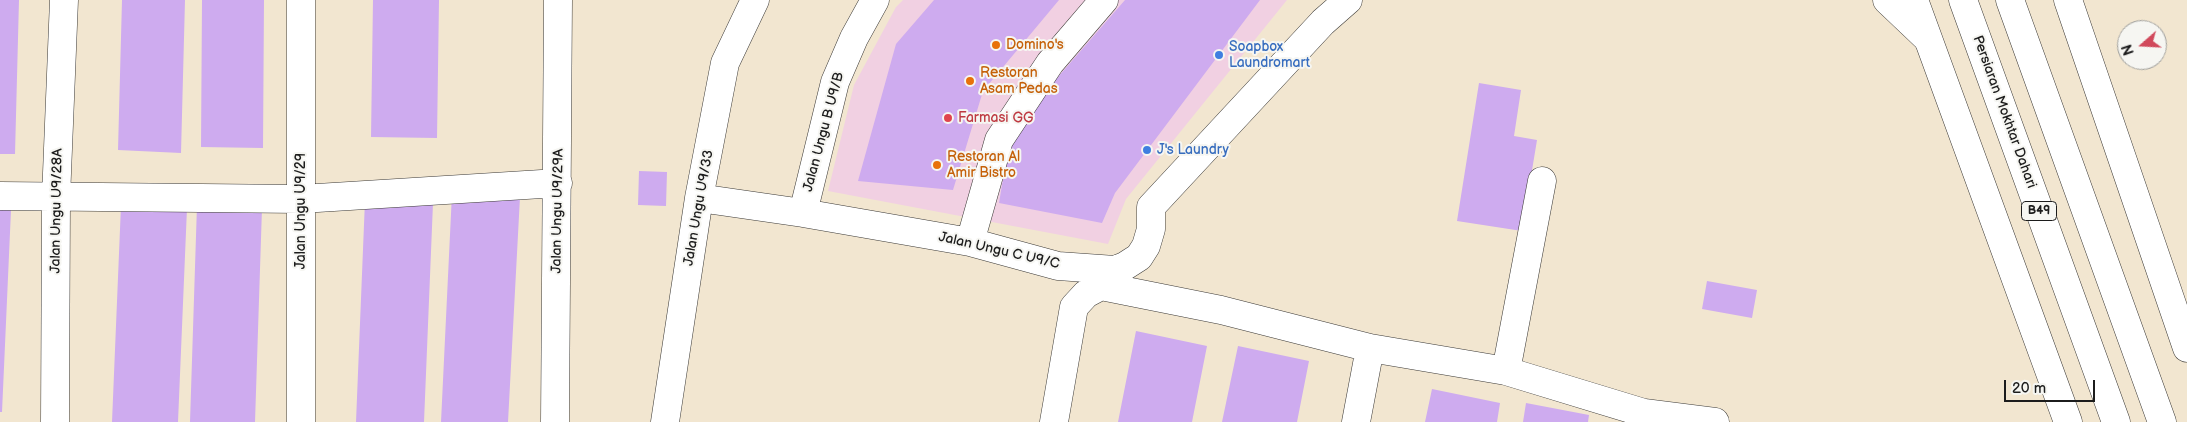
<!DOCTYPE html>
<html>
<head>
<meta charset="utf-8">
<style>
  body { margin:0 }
  #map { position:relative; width:2187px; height:422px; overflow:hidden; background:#f2e6d0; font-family:"Balsamiq Sans",sans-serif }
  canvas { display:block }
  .north { position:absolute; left:2117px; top:20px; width:50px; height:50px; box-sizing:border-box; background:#f6f6f2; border:1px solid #9f9f9c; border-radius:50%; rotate:251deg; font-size:14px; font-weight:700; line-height:20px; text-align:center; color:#1c1c1c }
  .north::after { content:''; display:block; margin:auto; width:18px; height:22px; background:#d1495b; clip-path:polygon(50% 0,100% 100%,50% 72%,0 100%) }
  .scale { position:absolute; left:2004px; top:380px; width:91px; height:22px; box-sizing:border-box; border:2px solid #1c1c1c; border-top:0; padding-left:6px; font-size:15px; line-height:18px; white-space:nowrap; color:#1c1c1c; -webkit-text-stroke:4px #f6f6f2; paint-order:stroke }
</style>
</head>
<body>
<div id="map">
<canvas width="2187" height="422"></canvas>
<div class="north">N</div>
<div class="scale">20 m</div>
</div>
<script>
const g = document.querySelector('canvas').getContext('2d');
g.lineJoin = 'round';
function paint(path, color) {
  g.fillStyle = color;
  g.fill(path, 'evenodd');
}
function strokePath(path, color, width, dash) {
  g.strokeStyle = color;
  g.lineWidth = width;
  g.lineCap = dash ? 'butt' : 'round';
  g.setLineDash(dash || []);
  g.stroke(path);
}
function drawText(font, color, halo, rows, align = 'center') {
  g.font = font + ' "Balsamiq Sans",sans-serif';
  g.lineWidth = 4;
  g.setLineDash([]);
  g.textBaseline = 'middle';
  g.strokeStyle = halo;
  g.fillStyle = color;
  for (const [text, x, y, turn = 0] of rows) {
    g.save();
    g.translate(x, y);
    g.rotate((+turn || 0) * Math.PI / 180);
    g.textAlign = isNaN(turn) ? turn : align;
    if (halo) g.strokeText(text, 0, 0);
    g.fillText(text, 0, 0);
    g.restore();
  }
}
paint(new Path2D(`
  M903,0H1287L1126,199L1108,244L828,191L854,85L896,7Z`), '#f1d0e2');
paint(new Path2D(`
  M0,0H19L15,154H0Z
  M122,0H185L181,153L118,150Z
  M202,0H264L263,148L201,147Z
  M373,0H439L437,138L371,137Z
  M934,0H1059L983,91L953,190L858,181L896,44Z
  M1125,0H1260L1115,193L1102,223L999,203L1007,155L1031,108Z
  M1479,83L1521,90L1514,136L1537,140L1522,231L1457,221Z
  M639,171L667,172L666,206L638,205Z
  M452,193L520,197L508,422H441Z
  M365,200L433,203L424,422H356Z
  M121,205L187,208L178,422H112Z
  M197,205L262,208L255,422H190Z
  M0,209L11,210L2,412H0Z
  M1707,281L1757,290L1752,318L1702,309Z
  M1136,331L1207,346L1192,422H1118Z
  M1238,346L1309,361L1297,422H1222Z
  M1432,389L1500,403L1497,422H1425Z
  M1526,403L1589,415L1588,422H1523Z`), '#ceabef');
const minor = new Path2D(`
  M301,0V422
  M1887,0L1927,38
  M0,196L301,199L558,183
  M699,198L803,213L970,242L1058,266L1115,270L1125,266L1139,257L1146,246L1151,229V207L1323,22L1348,0
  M803,213L835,82L854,38L875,0
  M970,242L999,140L1050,63L1104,0
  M1506,371L1542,181
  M55,422L56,198L64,0
  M555,422L558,0
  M665,422L699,198L725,63L755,0
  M1054,422L1074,307L1086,294L1101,286L1221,310L1370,348L1506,371L1644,413L1715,422
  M1356,422L1370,348`);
const major = new Path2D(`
  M1914,0L2068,422
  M1963,0L2116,422
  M2010,0L2162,422
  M2068,0L2187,348`);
strokePath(minor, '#3c3a37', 29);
strokePath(major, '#3c3a37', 29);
strokePath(minor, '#fff', 28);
strokePath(major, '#fff', 28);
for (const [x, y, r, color] of [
  [996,45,5,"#e8710a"],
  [1219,55,5,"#3f7fe0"],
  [970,81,5,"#e8710a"],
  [948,118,5,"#e0444e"],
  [1147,150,5,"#3f7fe0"],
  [937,165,5,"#e8710a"]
]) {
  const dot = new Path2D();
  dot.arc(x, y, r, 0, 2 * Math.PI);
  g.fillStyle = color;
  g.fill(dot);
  strokePath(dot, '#f6f6f2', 2);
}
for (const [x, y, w] of [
  [2039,211,35]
]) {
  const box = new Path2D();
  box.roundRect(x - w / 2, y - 9.5, w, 19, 4);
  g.fillStyle = '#f6f6f2';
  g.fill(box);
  strokePath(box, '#1c1c1c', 1);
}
drawText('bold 12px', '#1c1c1c', null, [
  ["B49",2039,211]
]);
drawText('14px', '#c56008', '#f6f6f2', [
  ["Domino's",1006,45],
  ["Restoran",980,73],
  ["Asam Pedas",980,89],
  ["Restoran Al",947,157],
  ["Amir Bistro",947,173]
], 'left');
drawText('14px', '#366cbe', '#f6f6f2', [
  ["Soapbox",1229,47],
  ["Laundromart",1229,63],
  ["J's Laundry",1157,150]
], 'left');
drawText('14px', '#1c1c1c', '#f6f6f2', [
  ["Persiaran Mokhtar Dahari",2004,112,70],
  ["Jalan Ungu B U9/B",824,132,-75],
  ["Jalan Ungu U9/33",699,208,-80],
  ["Jalan Ungu U9/28A",57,211,-89],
  ["Jalan Ungu U9/29",301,211,-90],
  ["Jalan Ungu U9/29A",558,211,-89],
  ["Jalan Ungu C U9/C",999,251,13]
]);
drawText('14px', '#be3a42', '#f6f6f2', [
  ["Farmasi GG",958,118]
], 'left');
</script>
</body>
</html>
